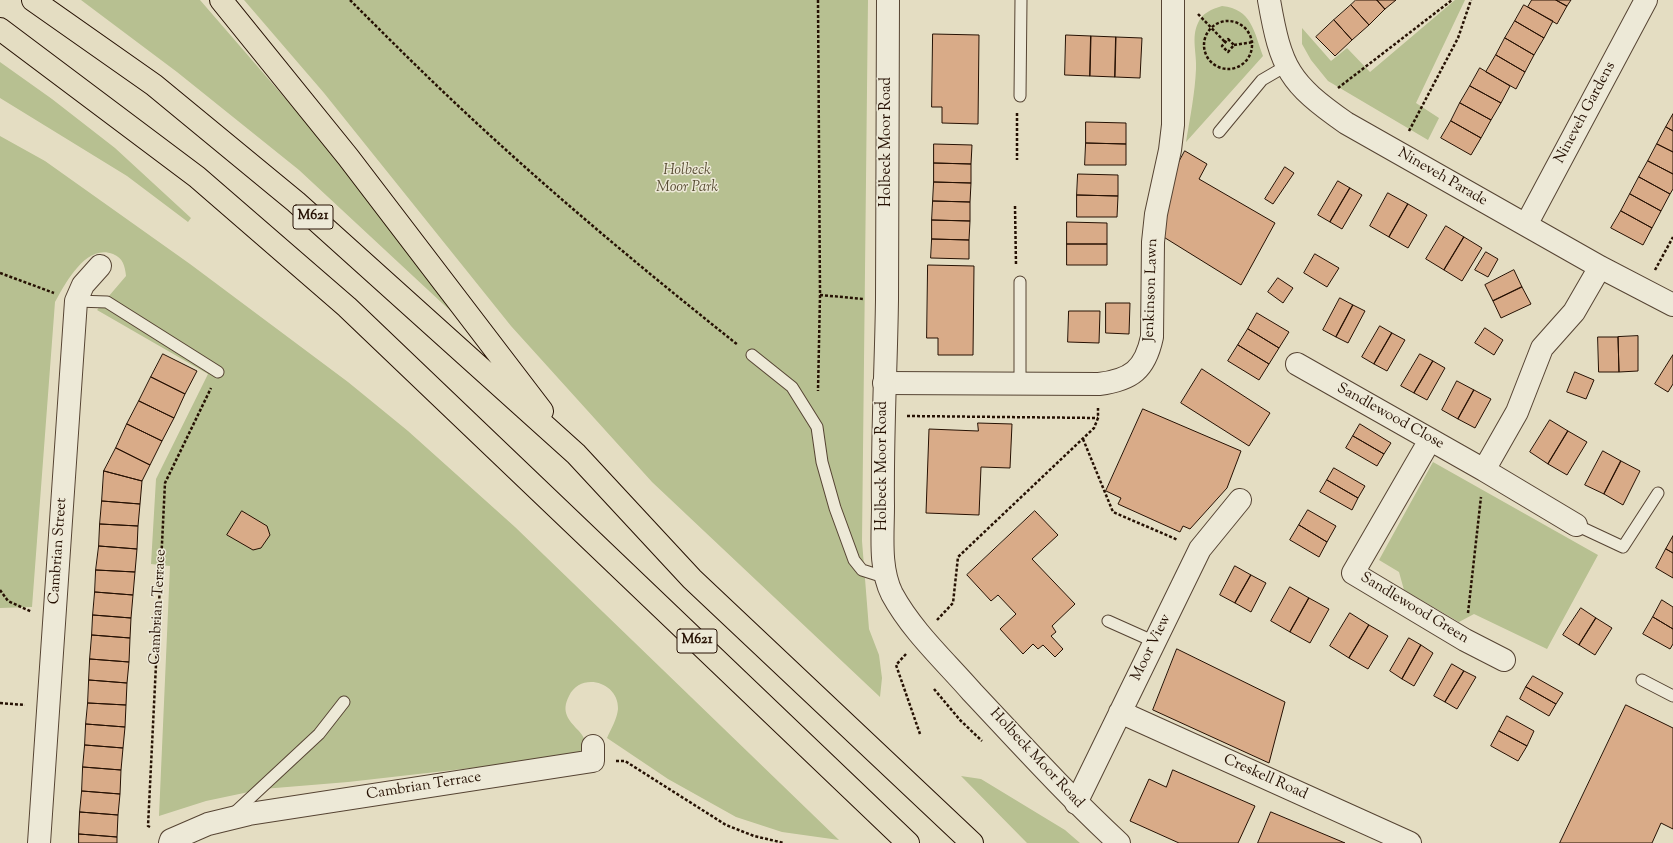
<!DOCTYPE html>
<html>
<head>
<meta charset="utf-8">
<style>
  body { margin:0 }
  canvas { display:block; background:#e4ddc2 }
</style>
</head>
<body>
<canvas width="1673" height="843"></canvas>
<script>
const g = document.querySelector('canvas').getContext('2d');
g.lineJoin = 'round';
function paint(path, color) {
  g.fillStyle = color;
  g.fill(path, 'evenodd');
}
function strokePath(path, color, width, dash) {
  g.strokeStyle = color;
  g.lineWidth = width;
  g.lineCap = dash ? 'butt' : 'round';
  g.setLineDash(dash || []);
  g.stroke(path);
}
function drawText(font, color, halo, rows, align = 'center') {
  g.font = font + ' "Sorts Mill Goudy",serif';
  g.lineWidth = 3;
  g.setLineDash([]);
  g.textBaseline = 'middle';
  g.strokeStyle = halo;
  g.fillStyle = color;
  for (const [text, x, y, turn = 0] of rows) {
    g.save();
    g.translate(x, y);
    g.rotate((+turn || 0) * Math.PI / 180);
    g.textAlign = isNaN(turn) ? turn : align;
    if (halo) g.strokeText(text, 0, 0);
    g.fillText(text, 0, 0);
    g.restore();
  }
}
paint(new Path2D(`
  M81,0H200L342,164L485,343L299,170L177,72Z
  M244,0H868L862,541L869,629L879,655L882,678L880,697L652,482L511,326L324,93Z
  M1455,0H1465L1416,103L1439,118L1428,140L1328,81L1311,60L1302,44V28L1331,61L1347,48L1370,72Z
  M1222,6C1252,9 1254,32 1263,56L1186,142C1190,118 1195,93 1196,69C1197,54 1191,37 1198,23C1202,13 1212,9 1222,6Z
  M0,62L52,99L115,148L191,218L188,222L127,176L0,98Z
  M0,136L45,161L190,264L348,382L408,431L515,527L839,840L782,832L736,817L668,779L607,738C611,729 617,719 618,709C619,682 581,671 569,696C552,728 604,731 577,756L348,782L263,789L206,801L159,816L170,566L151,564L156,479L208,374L97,310L126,276C125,266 123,258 113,254C86,243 65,284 55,302L32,607L0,608Z
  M1433,462L1598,555L1547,649L1474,614L1459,622L1404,590L1399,572L1379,560Z
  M961,776L981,779L1065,830L1080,843H1027Z`), '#b7c091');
const building = new Path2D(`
  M1356,0H1377L1385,9L1369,25L1351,5Z
  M1377,0H1396L1385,9Z
  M1532,0H1556L1567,6L1557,24L1528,7Z
  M1556,0H1571L1567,6Z
  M1351,5L1369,25L1352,40L1334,20Z
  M1524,5L1553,21L1544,38L1515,21Z
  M1334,20L1352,40L1335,56L1316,37Z
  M1515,21L1544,38L1534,55L1505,38Z
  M933,34L979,35L978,124L942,123V107H932Z
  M1066,35L1091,36L1090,76L1065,75Z
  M1091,36L1116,37L1115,77L1090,76Z
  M1116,37L1142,38L1140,78L1115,77Z
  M1505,38L1534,55L1525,72L1496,55Z
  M1496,55L1525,72L1516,89L1486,72Z
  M1480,68L1510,86L1501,103L1470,86Z
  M1470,86L1501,103L1491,120L1460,103Z
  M1460,103L1491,120L1481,138L1451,121Z
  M1673,114V131L1666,127Z
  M1451,121L1481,138L1471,155L1441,138Z
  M1086,122L1126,123V144L1086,143Z
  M1666,127L1673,131V152L1657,144Z
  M1086,143L1126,144V165H1085Z
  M934,144L972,145L971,164L934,163Z
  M1657,144L1673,152V174L1648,161Z
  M1185,151L1207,164L1199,179L1275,223L1241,285L1162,236L1176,167Z
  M1648,161L1673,174V189L1670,194L1639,177Z
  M934,163L971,164V183L934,182Z
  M1285,167L1294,173L1273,204L1265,199Z
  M1078,174L1118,175V196L1077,195Z
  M1639,177L1670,194L1661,211L1630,194Z
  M1338,181L1350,188L1330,222L1318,215Z
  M934,182L971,183L970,202L933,201Z
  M1350,188L1362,195L1342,229L1330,222Z
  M1388,193L1408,204L1389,237L1370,226Z
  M1630,194L1661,211L1652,228L1621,211Z
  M1077,195L1118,196L1117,217H1077Z
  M933,201L970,202V221L932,220Z
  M1408,204L1427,215L1408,248L1389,237Z
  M1621,211L1652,228L1643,245L1611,228Z
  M932,220L970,221L969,240L932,239Z
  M1067,222L1107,223V244H1067Z
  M1446,226L1464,237L1444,270L1426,259Z
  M1464,237L1482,248L1462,281L1444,270Z
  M932,239L969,240V259L931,258Z
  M1067,244H1107V265H1067Z
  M1486,252L1498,259L1488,277L1475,270Z
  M1315,254L1339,268L1327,287L1304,273Z
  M928,265L974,266L973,355H938V338H927Z
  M1514,270L1522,287L1493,301L1485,285Z
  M1278,278L1293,288L1283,303L1268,292Z
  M1522,287L1531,304L1501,318L1493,301Z
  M1340,298L1353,305L1336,337L1323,330Z
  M1106,303H1130L1129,334L1106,333Z
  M1353,305L1365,311L1348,343L1336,337Z
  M1069,311H1100L1099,343L1068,342Z
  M1257,313L1289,332L1279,348L1248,329Z
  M1380,326L1392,333L1374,364L1362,357Z
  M1485,328L1503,340L1494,355L1475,343Z
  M1248,329L1279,348L1269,364L1238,345Z
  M1392,333L1405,340L1387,371L1374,364Z
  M1638,336V371L1619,372L1618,337Z
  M1598,337H1618L1619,372H1599Z
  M1238,345L1269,364L1259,380L1228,361Z
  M163,354L197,371L185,394L151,377Z
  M1420,354L1433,361L1414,393L1401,386Z
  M1673,355V384L1668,392L1655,384Z
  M1433,361L1445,368L1427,400L1414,393Z
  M1202,369L1270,413L1249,446L1181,403Z
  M1575,372L1594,380L1586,399L1567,392Z
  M151,377L185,394L174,418L139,401Z
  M1457,381L1474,390L1458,419L1442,410Z
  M1474,390L1491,399L1475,428L1458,419Z
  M139,401L174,418L162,441L127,424Z
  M1143,409L1241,451L1227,488L1190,529L1183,526L1180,532L1118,504L1121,498L1106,491Z
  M1550,420L1568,431L1548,464L1530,452Z
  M978,423L1012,424L1010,468L981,467L979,515L926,513L929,429L978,431Z
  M127,424L162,441L150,465L116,448Z
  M1360,424L1391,443L1384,454L1353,436Z
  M1568,431L1587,442L1567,475L1548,464Z
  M1353,436L1384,454L1377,466L1346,448Z
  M116,448L150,465L142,481L104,471Z
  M1603,451L1621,461L1604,494L1585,485Z
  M1621,461L1640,471L1623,505L1604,494Z
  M1334,468L1365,486L1358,498L1327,480Z
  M104,471L142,481L140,504L102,501Z
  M1327,480L1358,498L1352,510L1320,492Z
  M102,501L140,504L138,526L100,524Z
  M1308,510L1336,526L1327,542L1299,525Z
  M242,511L267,526L270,535L261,548L253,550L227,535Z
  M1035,511L1058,535L1032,559L1075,604L1052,626L1056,632L1051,636L1063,649L1055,657L1043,645L1038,649L1033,644L1023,654L1000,629L1016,614L998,595L991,601L967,575Z
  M100,524L138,526L137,549L99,546Z
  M1299,525L1327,542L1319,557L1290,540Z
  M1673,536V553L1666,549Z
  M99,546L137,549L135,572L96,570Z
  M1666,549L1673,553V578L1656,568Z
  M1235,566L1251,575L1235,603L1220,595Z
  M96,570L135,572L133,595L95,592Z
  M1251,575L1266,583L1251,612L1235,603Z
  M1290,587L1309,598L1290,632L1271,621Z
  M95,592L133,595L131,618L93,615Z
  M1309,598L1329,609L1310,643L1290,632Z
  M1662,600L1673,607V629L1653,617Z
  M1581,608L1596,618L1579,645L1563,635Z
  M1350,613L1369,625L1349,658L1330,646Z
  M93,615L131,618L130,638L92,635Z
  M1653,617L1673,629V644L1670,649L1643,634Z
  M1596,618L1612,628L1595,655L1579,645Z
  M1369,625L1388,636L1368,669L1349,658Z
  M92,635L130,638L129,662L90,659Z
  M1409,638L1421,645L1402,679L1390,671Z
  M1421,645L1433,653L1414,686L1402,679Z
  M1177,649L1285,702L1269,763L1153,710Z
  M90,659L129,662L127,683L89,680Z
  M1452,664L1464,671L1445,702L1434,696Z
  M1464,671L1476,677L1457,709L1445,702Z
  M1533,676L1563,693L1556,704L1526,687Z
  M89,680L127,683L126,705L88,703Z
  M1526,687L1556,704L1549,716L1520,699Z
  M88,703L126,705L125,727L86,724Z
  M1626,705L1673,728V829L1661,823L1652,843H1560Z
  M1507,716L1534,731L1527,746L1499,731Z
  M86,724L125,727L123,748L85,745Z
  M1499,731L1527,746L1518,761L1491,746Z
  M85,745L123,748L121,770L83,767Z
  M83,767L121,770L120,794L82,791Z
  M1173,770L1255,806L1238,843H1179L1130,821L1149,779L1166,787Z
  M82,791L120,794L118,815L80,812Z
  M80,812L118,815L117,837L79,834Z
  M1271,812L1345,843H1258Z
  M79,834L117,837V843H79Z`);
paint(building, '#d9ab88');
strokePath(building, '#261103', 1);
const service = new Path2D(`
  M1020,96L1021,0
  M1219,132L1262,80L1286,66
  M1020,282V383
  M76,301L107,302L218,372
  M752,355L792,387L817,427L822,462L835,508L854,560L862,570L887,578
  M1576,525L1623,547L1658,493
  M1108,621L1155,642
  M1642,680L1673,696
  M232,815L319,734L344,702`);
const minor = new Path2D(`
  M1269,0C1281,69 1289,83 1346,123L1600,267L1673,305
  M1526,225L1646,0
  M1297,364L1484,470L1576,525
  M884,383L1099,384C1131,380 1145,370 1152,337L1153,242L1156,214L1170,150L1173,125V0
  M1430,440L1353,573L1465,640L1504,660
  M1484,470L1517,412L1542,348L1574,312L1600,267
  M1120,712L1410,843
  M1076,803L1200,549L1240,500
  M39,843L76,301L83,285L100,266
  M170,843L171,840L208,824L249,814L593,761V746`);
const tertiary = new Path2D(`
  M888,0C888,100 888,200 887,300C886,369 882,437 883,506C883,534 879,568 892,594C912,631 945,661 972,692C1020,743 1067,795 1119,843`);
const motorway = new Path2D(`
  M33,0L154,85L296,202L576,454L692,579L972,843
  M221,0L348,157L542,411
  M0,29L197,177L347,307L908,843`);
strokePath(service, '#564433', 13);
strokePath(minor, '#564433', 24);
strokePath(tertiary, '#564433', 24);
strokePath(motorway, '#261103', 24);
strokePath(new Path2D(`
  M350,0C384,34 418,68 453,101C544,187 640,267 738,345
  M818,0L820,295L818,391
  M1198,14L1225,42
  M1204 45a24 24 0 1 1 48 0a24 24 0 1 1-48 0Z
  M1228,39L1234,45L1228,52L1222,46Z
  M1234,45L1254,42
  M1338,88L1452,0
  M1017,113V160
  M1409,131L1458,38L1471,0
  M1015,206L1016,265
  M1655,270L1673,237
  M0,273L54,293
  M820,295L864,299
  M907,416L1098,418
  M1083,439L1113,512L1178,540
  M0,590L8,601L32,612
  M1468,613L1481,497
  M937,620L953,603L958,557L1094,428L1098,418V408
  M906,654L896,665L920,734
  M934,689L960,720L982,741
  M0,703L25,705
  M616,761H625L726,825L754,836L784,843
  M150,827L148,826L165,483L211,388`), '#261103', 2.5, [3, 2]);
strokePath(service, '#ede9d7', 11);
strokePath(minor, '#ede9d7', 22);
strokePath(tertiary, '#ede9d7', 22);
strokePath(motorway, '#e4ddc2', 22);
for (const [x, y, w] of [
  [313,217,40],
  [697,641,40]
]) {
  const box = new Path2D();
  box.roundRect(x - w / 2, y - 12, w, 24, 3);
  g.fillStyle = '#ede9d7';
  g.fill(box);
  strokePath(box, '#261103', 1);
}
drawText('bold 14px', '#261103', null, [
  ["M621",313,217],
  ["M621",697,641]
]);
drawText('15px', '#261103', '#ede9d7', [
  ["Nineveh Gardens",1586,113,-62],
  ["Holbeck Moor Road",887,142,-90],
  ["Nineveh Parade",1442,178,30],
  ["Jenkinson Lawn",1152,290,-88],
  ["Sandlewood Close",1390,417,29],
  ["Holbeck Moor Road",883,466,-90],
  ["Cambrian Street",59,551,-86],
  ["Cambrian Terrace",159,607,-87],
  ["Sandlewood Green",1414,609,31],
  ["Moor View",1152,648,-64],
  ["Holbeck Moor Road",1036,759,47],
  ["Creskell Road",1265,778,24],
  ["Cambrian Terrace",424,787,-9]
]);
drawText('italic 15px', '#594e35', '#ede9d7', [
  ["Holbeck",687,171],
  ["Moor Park",687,188]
]);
</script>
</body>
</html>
